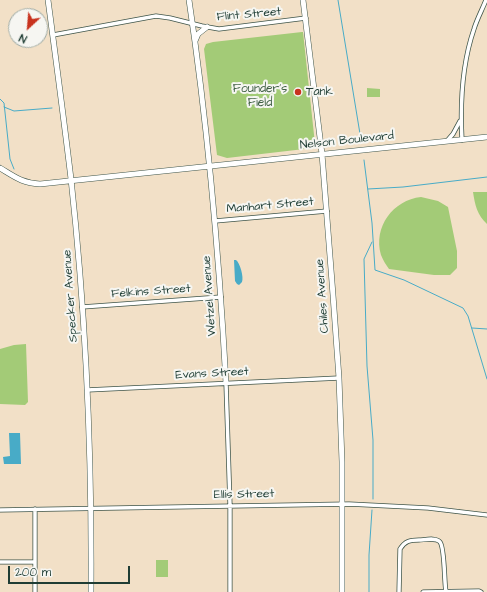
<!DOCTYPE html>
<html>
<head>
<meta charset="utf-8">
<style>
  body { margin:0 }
  #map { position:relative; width:487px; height:592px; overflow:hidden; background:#f2e0c7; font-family:"Architects Daughter",sans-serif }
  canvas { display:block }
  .north { position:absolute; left:8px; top:8px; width:40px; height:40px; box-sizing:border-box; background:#f6f6f2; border:1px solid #a0aca6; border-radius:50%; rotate:206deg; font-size:11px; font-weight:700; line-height:16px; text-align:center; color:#1f3d34 }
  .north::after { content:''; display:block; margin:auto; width:14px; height:18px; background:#c8321e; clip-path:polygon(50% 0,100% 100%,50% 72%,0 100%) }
  .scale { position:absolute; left:8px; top:566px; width:122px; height:18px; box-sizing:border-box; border:2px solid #1f3d34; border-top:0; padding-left:5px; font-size:12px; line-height:14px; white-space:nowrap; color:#1f3d34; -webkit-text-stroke:3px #f6f6f2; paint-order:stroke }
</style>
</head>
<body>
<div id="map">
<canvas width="487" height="592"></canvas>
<div class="north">N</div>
<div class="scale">200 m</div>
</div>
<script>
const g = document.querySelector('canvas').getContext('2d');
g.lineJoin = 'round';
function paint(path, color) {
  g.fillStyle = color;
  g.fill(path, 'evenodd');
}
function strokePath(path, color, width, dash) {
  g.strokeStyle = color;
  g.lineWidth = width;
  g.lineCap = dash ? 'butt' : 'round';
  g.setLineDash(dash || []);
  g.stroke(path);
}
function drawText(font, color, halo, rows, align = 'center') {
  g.font = font + ' "Architects Daughter",sans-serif';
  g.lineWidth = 4;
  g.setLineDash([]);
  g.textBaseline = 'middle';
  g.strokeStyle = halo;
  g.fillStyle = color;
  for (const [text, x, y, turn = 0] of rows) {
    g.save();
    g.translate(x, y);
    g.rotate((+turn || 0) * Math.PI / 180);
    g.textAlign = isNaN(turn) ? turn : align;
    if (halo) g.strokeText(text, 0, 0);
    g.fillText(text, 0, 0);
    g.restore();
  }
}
paint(new Path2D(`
  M302,32H303L315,144L313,148L227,158L217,155L204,49L206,44L213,42Z
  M367,88L380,89V97H367Z
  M473,192H487V224C477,215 475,205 473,192Z
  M421,197L438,201L448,207L457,251V268L450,275H434L389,269C386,265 383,260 381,255C373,227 393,200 421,197Z
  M26,344L28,402L25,405L0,404V349L14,345Z
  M156,560H168V577H156Z`), '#a3cb77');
paint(new Path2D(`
  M234,260H236C240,263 244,277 242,282L239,285L237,284L235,281Z
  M9,433H20L21,464H4L3,457L10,456Z`), '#48abc7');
strokePath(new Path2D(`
  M338,0L361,140
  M0,99L4,103L10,159L14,169
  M4,107L14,111L52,108
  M364,160L372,223L375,270L404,280L463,308L468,316L487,379
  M368,189L403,187L487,177
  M372,242L364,259L367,366L373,440V499
  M472,328L487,329
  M369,592V555L372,510`), '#48abc7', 1);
const street = new Path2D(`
  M53,35L156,16L170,18L202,26L219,29L306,18
  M462,140C460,103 462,64 474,29C477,19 482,10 486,0
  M447,141L453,134L460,121
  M215,221L327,211
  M82,307L221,297
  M226,383L230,505V592
  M87,390L339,378
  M35,509V592
  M0,510L349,504L428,508L487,515
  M0,562H35
  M399,592L400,549C405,541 410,540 419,540C424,540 436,537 440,542C445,548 444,582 446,592
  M423,592L479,591L481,592`);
const secondary = new Path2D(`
  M48,0C56,60 64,120 71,179C86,316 92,455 91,592
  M189,0C208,127 219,255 226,383
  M303,0L322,154L333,295L339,378L342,462V592
  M195,41L198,34L207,27
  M0,168C15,177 22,183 40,184L487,137`);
strokePath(street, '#3f554a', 5);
strokePath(secondary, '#3f554a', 6);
strokePath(street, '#fff', 3.5);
strokePath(secondary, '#fff', 5);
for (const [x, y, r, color] of [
  [298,92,4,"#c8321e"]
]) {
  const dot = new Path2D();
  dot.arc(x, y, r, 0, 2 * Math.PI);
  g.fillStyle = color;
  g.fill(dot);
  strokePath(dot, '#f6f6f2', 1.5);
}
drawText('12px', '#1f3d34', '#f6f6f2', [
  ["Flint Street",249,15,-5],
  ["Nelson Boulevard",347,141,-6],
  ["Manhart Street",270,206,-5],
  ["Felkins Street",151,292,-4],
  ["Specker Avenue",71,296,-94],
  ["Wetzel Avenue",210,296,-94],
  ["Chiles Avenue",323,296,-94],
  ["Evans Street",212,374,-3],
  ["Ellis Street",244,495,-1]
]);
drawText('12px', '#406045', '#f6f6f2', [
  ["Founder's",260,89],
  ["Field",260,103]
]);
drawText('12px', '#1f3d34', '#f6f6f2', [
  ["Tank",306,92]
], 'left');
</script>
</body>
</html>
